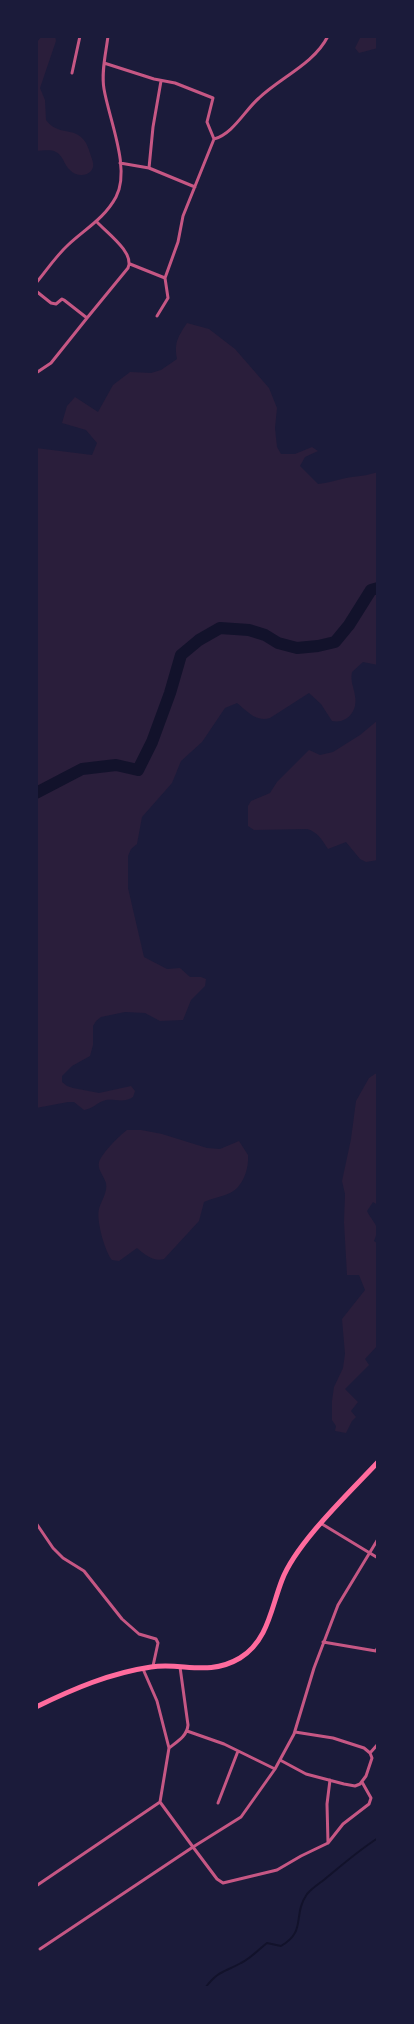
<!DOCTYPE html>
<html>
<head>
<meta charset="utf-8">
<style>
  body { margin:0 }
  #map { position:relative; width:414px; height:2024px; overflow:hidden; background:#1b1b3a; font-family:"Times New Roman",serif }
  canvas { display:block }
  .frame { position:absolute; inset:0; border:38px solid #1b1b3a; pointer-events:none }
</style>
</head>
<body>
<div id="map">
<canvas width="414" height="2024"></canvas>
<div class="frame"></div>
</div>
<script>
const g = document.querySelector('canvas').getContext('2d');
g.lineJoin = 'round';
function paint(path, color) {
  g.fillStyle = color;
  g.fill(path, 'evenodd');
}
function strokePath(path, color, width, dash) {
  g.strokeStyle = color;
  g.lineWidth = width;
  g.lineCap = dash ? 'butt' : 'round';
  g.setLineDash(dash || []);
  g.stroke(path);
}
paint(new Path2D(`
  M42,36H55L56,41L40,88L45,100L46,120C58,136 73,127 83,139C87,143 89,150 91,156C93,162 95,166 91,171C86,177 75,176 70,170C64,165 63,155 56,152C50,149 42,151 36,151V43Z
  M361,36H378V48L359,53L355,48Z
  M187,323L209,329L235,349L269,388L277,408L275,428L277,447L281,454H295L312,447L318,451L305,457L300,466L318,484C328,483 336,480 346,478C358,476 366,476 378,472V665L363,662L352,672C350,682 354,687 355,696C358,711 347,724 332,721L321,704L309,693L270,718C256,722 248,712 237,703L225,708L202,742L181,761L172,783L142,817L137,844L131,849L128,856V888L144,957L167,969L180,968L190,977H201L206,979L205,986L191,1000L183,1020L160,1021L145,1013L125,1012L101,1017L96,1021L93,1026V1045L90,1056L72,1066L62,1076V1082L67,1086L73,1088L99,1093L131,1086L135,1091L133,1097C124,1103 116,1099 106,1100C97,1102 93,1109 84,1110L74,1102H68L36,1108V448L92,455L97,443L86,430L62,423L67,406L75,397L98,412L113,385L130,372L151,373L161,370L177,359C174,342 178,337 187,323Z
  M378,720V860L366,862L360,859L346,842L328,849C322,840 318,832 307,829L254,830L248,826V806L251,801L270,793L277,782L309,750L320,755L333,752L360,735Z
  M378,1072V1205L373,1202L367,1211C374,1225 381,1225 374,1241L378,1244V1345L365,1359L369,1365L345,1389L358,1402L351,1411L356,1417L352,1421L346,1433L335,1431L336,1426L332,1420V1401L334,1387L343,1368L345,1354L342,1319L365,1290L359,1275H347L344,1222L345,1194L342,1181L351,1139L356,1101L369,1078Z
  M127,1130H141L162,1134L207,1148L220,1149L239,1141L248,1155C249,1169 243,1187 230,1193C222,1197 212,1198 204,1202L199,1221L164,1259C154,1262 145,1255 137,1248L119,1261L112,1260C105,1252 96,1220 99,1209C101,1201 108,1192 106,1183C104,1176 97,1169 99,1162C103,1152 119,1136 127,1130Z`), '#2a1e3b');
strokePath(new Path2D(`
  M205,1988C219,1970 223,1973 241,1963C251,1958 259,1949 267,1943L281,1946C307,1931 292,1916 307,1894C312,1888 320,1883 325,1879C342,1865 359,1850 378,1838`), '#12122b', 2);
strokePath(new Path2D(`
  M36,793L82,769L116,765L138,770L152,742L170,693L181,655L199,640L220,628L249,630L265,635L278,643L297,648L318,646L335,642L349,625L371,590L378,588`), '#12122b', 12);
strokePath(new Path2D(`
  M104,63L154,79L175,83L213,98L207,122L214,139L183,216L178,242L165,278L168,298L157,316
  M72,73L80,36
  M214,139C233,134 245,110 259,98C281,77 314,64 328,36
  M120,163L149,168L195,187
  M149,168L153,127L161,81
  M130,264L165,278
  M36,283C46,271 56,256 68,245C85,229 104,219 116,197C131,169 109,119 104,89C101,72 106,53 108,36
  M36,291L51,303L56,304L62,299L64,300L87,318L128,268C135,253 107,233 97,222
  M36,373L51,363L87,318
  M36,1523L53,1548L63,1558L84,1571L122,1619L139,1634L156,1639L158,1643L153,1666
  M322,1524L378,1558
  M323,1642L376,1651L378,1647
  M187,1731L224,1744L275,1769
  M169,1748C178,1741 187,1736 188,1725L180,1667
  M370,1753L378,1744
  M280,1760L306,1774L344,1784L355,1786L360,1784L366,1776L372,1758L370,1753L364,1748L333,1738L295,1732
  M330,1780L327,1804L328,1843L301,1856L277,1870L223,1883L217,1879L193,1847L241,1817L275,1769L294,1734L314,1668L338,1605L378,1539
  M218,1803L238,1751
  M328,1843L343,1824L369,1804L371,1798L362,1782
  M36,1886L160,1802
  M40,1949L193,1847L160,1802L169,1748L157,1701L143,1669`), '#c65784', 3);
strokePath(new Path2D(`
  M36,1707C73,1689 110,1673 151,1667C182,1662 208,1677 240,1658C268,1641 271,1608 282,1580C296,1543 350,1492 378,1462`), '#ff6b9d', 5);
</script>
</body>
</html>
